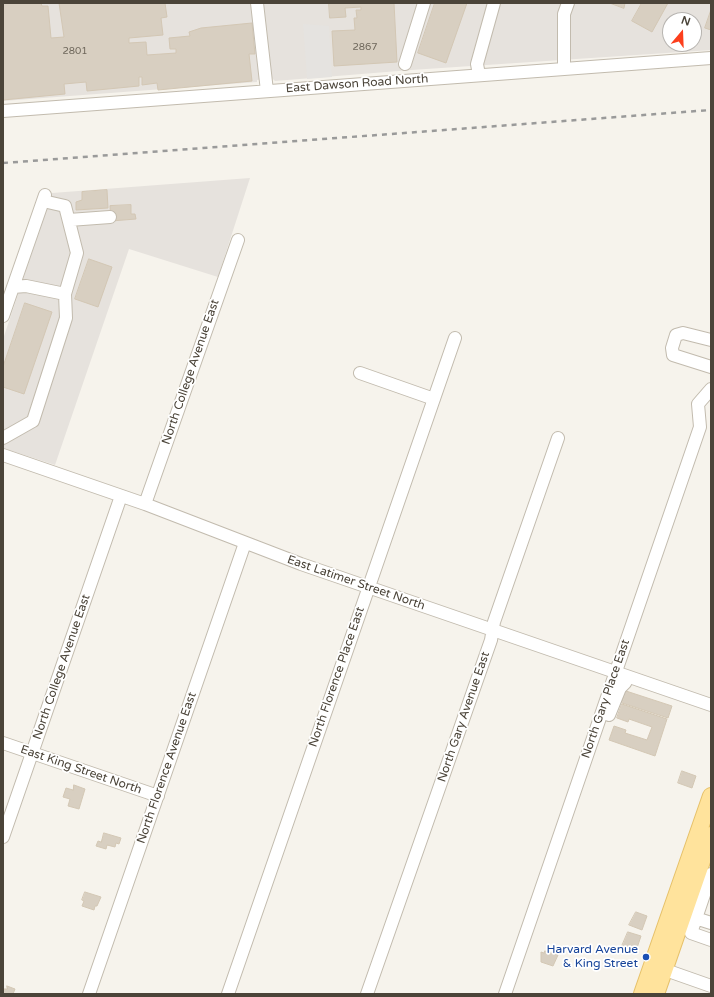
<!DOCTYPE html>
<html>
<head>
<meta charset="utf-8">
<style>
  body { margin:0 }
  #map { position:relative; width:714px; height:997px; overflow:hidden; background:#f6f3ec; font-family:"Varela Round",sans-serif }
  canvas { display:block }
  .frame { position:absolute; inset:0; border:4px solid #4b4439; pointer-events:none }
  .north { position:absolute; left:662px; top:12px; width:40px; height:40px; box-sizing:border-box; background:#fff; border:1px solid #b7b4b0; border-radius:50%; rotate:19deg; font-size:11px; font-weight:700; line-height:16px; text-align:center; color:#4b4439 }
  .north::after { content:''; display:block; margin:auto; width:14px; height:18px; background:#fc3f1d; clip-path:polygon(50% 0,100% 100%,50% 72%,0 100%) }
</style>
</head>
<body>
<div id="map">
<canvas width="714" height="997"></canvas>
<div class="frame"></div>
<div class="north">N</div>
</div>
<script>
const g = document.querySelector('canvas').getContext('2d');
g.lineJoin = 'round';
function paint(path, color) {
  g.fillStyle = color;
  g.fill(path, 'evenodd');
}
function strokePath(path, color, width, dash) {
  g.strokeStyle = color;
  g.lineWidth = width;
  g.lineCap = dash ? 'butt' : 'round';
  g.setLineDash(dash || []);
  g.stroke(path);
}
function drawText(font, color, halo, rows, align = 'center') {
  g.font = font + ' "Varela Round",sans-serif';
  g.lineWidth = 3.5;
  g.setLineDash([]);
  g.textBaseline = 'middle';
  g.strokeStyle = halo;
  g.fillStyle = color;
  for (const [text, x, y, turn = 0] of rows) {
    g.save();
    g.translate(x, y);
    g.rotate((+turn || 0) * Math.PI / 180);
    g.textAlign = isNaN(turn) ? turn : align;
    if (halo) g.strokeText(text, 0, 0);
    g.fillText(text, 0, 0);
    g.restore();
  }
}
paint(new Path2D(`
  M3,3H711V50L411,70L275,81L272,78L257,80V82L3,101ZM670,20H694V44H670Z
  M250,178L218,277L129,249L55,465L3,448V339L52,193Z`), '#e6e2dd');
paint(new Path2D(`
  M303,24L329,26L332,77L307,79Z`), '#e5e3e0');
const building = new Path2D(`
  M3,3H41L42,6H48L51,38L64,37L59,3H165L167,17L161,18L163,35L129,38V43L146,42L147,55L176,53V49H170L169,38L190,36L189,32L201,28L252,23L255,54H249L252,81L158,90L157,83L142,85V77H139V86L87,91L86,82L64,84L65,94L3,100Z
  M329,3H394L397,62L334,66L332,31L355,30L354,18H357L356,10H361V7L345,8L346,17L330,18Z
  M435,3H467L446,63L418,53Z
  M610,3H625L624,8Z
  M642,3H668L652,32L632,21Z
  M711,10V30L705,28Z
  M107,190L108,208L76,210V202L82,200V192Z
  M131,205V214H135L136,219L111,221L110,206Z
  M89,259L112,267L98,307L75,299Z
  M25,303L52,312L24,394L3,387V367Z
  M626,691L672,706L668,718L622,703Z
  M622,704L667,719L655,756L609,740L614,726L626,730L625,733L647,740L652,727L629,719L628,722L617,718Z
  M682,771L696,776L692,788L678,783Z
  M74,785L85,789L79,809L68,806L70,799L63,797L66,788L73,790Z
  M104,833L121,838L119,844L116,843L115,847L107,845L106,849L96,846L98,841L101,842Z
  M85,892L101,897L97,906H95L94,910L82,906L84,901L82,900Z
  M636,912L647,916L642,930L629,925Z
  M628,932L641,936L636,951L622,946Z
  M545,951L558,955L553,966L541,962V952L544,953Z
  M7,986L15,989L13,994H3V989H7Z`);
paint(building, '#d8cfc1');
strokePath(building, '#d3c7b4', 1);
const minor = new Path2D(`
  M257,3L267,91
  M405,64L424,3
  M564,69V14L568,3
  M479,75L477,64L494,3
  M3,111L711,58
  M69,220L110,217
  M13,287L26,286L65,294
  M3,316L45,195
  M711,340L683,333L676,335L672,348L673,355L711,367
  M360,373L434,399
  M3,438L33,421L66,318L65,294L77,253L65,206L43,201
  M3,455L145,504L301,564L711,705
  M145,504L238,240
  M609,715L620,688L625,683L628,677
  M3,743L158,796
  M3,837L121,496
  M711,874L691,933L711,940
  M689,916L711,923
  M657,967L711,986
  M89,994L245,543
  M228,994L455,338
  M367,994L491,640L494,622L558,438
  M505,994L700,427L698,404L711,389`);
const major = new Path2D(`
  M642,994L711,796
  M656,994L711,835`);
strokePath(minor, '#c2bbae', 14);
strokePath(major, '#e6c16a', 18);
strokePath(minor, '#fff', 12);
strokePath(major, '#ffe39c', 16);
strokePath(new Path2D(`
  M3,163L711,110`), '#9a9a9a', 2.5, [5, 5]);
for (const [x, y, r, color] of [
  [646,957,4,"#1a4fb4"]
]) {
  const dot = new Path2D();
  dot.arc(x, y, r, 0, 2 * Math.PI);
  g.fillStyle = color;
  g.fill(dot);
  strokePath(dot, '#fff', 1.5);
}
drawText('10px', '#6e675b', null, [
  ["2867",365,47],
  ["2801",75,51]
]);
drawText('12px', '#4b4439', '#fff', [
  ["East Dawson Road North",357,84,-4],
  ["North College Avenue East",191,372,-71],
  ["East Latimer Street North",356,583,19],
  ["North College Avenue East",62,667,-71],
  ["North Florence Place East",337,677,-71],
  ["North Gary Place East",606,699,-71],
  ["North Gary Avenue East",464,717,-71],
  ["North Florence Avenue East",167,768,-71],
  ["East King Street North",81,770,19]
]);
drawText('12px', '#164399', '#fff', [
  ["Harvard Avenue",638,950],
  ["& King Street",638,964]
], 'right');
</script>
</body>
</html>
